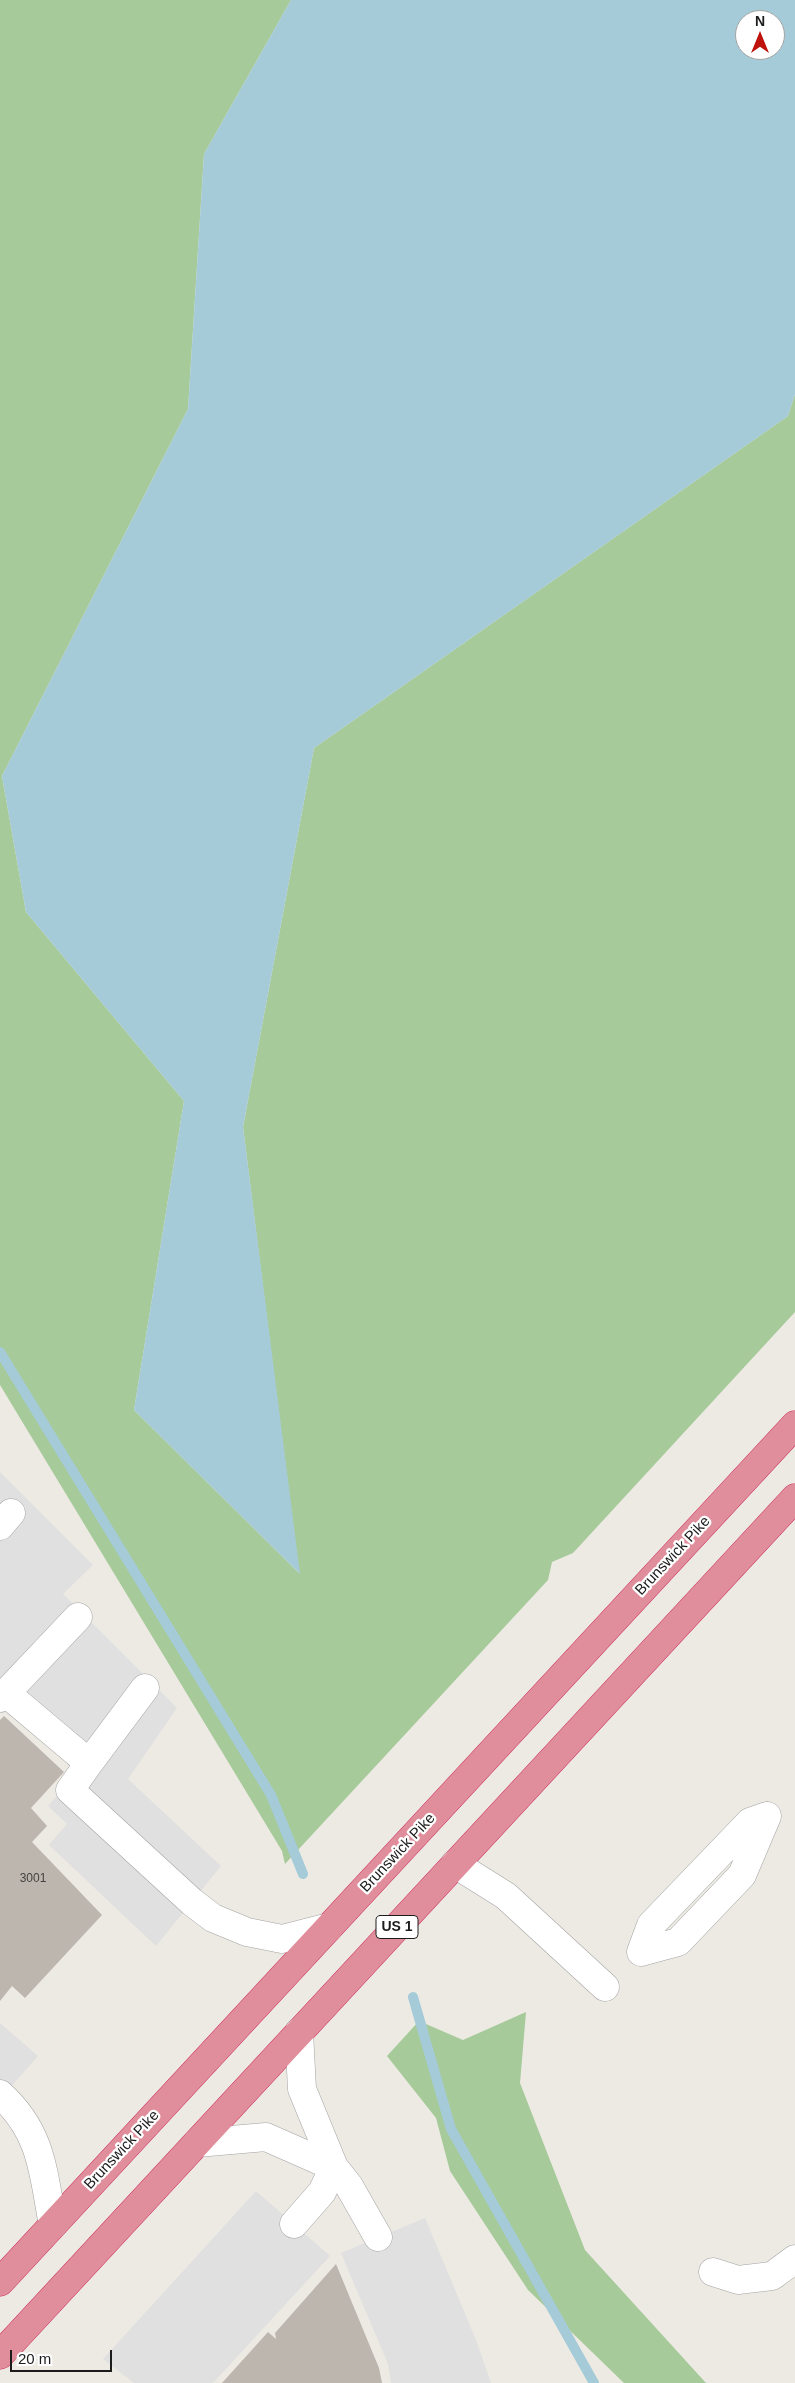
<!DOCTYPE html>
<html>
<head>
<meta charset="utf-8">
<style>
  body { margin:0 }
  #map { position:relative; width:795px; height:2383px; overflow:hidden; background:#edeae3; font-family:Arial,sans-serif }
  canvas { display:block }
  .north { position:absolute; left:735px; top:10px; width:50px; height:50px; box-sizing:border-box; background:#fff; border:1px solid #a4a4a4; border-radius:50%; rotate:0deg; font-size:14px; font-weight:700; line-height:20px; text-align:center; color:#1c1c1c }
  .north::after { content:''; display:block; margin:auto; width:18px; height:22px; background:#bd130c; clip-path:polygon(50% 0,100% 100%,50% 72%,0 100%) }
  .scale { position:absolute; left:10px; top:2350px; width:102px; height:22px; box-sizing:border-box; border:2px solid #1c1c1c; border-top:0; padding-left:6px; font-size:15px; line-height:18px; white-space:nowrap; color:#1c1c1c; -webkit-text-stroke:4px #fff; paint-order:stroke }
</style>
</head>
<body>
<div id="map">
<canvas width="795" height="2383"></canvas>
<div class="north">N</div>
<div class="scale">20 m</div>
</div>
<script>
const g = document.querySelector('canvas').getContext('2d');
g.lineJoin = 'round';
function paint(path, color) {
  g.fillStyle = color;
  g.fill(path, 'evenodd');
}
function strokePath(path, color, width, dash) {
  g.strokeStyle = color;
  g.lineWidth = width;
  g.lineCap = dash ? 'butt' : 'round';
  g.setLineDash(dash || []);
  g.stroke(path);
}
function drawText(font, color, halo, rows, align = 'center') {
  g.font = font + ' Arial,sans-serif';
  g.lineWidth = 4.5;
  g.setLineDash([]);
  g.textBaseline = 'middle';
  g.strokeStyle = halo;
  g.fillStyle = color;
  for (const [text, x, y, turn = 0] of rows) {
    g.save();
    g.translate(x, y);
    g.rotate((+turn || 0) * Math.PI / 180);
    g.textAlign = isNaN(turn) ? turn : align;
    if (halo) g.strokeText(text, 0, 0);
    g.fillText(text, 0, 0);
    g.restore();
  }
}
paint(new Path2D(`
  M0,0H291L204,154L188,409L2,776L26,912L184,1101L134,1410L299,1573L243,1127L314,748L788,416L795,394V1312L573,1553L552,1562L548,1580L285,1864L282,1851L0,1385Z
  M526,2012L520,2083L585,2250L706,2383H624L528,2290L450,2171L436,2118L387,2056L419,2021L463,2040Z`), '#a6ca9a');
paint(new Path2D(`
  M0,1472L93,1565L63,1594L177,1708L128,1779L221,1866L156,1946L49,1845L67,1824L48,1806L76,1773L0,1696Z
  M0,2023L38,2056L0,2099Z
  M256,2191L330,2256L213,2383H134L103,2359Z
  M425,2218L476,2340L491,2383H391L388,2364L341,2253Z`), '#e0e0e0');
paint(new Path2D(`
  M291,0H795V394L788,416L314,748L243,1127L300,1574L134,1410L184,1101L26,912L2,776L188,409L204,154ZM745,20H775V50H745Z`), '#a5cbd8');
strokePath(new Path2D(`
  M0,1352L271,1795L303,1874
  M413,1997L451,2129L594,2383`), '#a5cbd8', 10);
paint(new Path2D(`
  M4,1716L64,1772L31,1808L47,1826L32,1842L102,1915L25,1998L12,1986L0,2001V1720Z
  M336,2264L379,2368L382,2383H222L268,2332L276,2339L275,2333Z`), '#bdb6af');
const minor = new Path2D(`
  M0,1526L11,1513
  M6,1693L78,1617
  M0,1698L6,1693L89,1763L70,1790L192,1902L213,1918L247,1932L282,1939L329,1927
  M89,1763L145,1688
  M455,1864L506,1896L605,1987
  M641,1952L678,1942L742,1875L767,1816
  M641,1952L651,1925L750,1822L767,1816
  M299,2032L302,2089L334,2167L349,2186L378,2237
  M0,2094C43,2133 43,2173 53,2225
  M197,2143L266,2137L334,2167
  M294,2224L322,2192L334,2167
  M713,2272L738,2280L772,2276L795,2259`);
const highway = new Path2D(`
  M0,2282L795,1425
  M0,2355L795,1498`);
strokePath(minor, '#a3a3a3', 29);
strokePath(highway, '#cc2e5f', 29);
strokePath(minor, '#fff', 28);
strokePath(highway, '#e08e9b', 28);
drawText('12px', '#444241', null, [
  ["3001",33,1879]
]);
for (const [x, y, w] of [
  [397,1927,42]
]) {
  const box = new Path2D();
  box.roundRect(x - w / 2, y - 11.5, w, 23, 4);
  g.fillStyle = '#fff';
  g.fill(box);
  strokePath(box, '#1c1c1c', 1);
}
drawText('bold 14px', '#1c1c1c', null, [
  ["US 1",397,1927]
]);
drawText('15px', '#1c1c1c', '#fff', [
  ["Brunswick Pike",673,1556,-47],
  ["Brunswick Pike",398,1853,-47],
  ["Brunswick Pike",122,2150,-47]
]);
</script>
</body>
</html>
